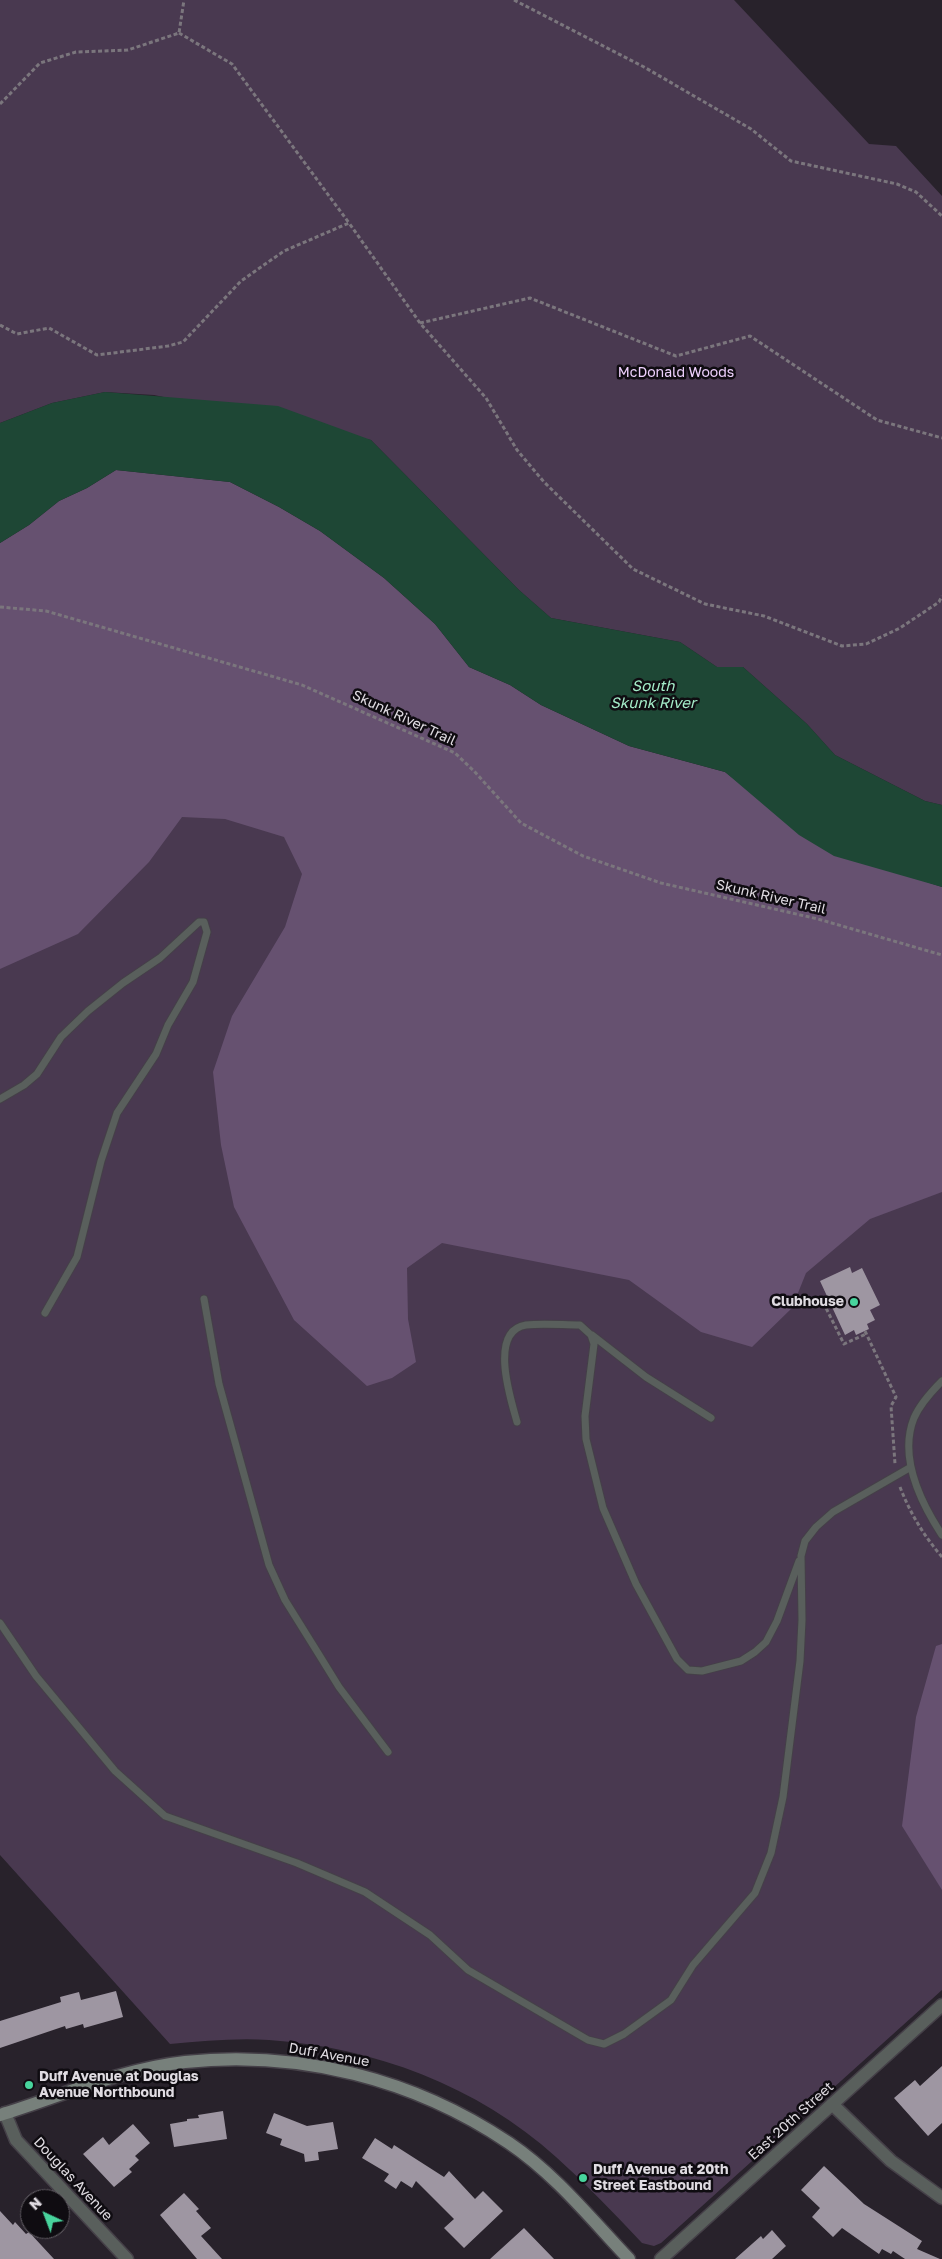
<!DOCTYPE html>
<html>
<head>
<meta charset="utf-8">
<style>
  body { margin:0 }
  #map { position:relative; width:942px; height:2259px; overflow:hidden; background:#28222b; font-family:"Golos Text",sans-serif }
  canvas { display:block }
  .north { position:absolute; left:20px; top:2189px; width:50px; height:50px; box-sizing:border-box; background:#0f0c11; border:1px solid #635f65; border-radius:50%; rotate:317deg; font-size:14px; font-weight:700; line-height:20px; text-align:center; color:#e0dce2 }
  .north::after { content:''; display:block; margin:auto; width:18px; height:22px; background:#48d49d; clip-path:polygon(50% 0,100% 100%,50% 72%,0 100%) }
</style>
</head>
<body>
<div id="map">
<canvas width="942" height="2259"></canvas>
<div class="north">N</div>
</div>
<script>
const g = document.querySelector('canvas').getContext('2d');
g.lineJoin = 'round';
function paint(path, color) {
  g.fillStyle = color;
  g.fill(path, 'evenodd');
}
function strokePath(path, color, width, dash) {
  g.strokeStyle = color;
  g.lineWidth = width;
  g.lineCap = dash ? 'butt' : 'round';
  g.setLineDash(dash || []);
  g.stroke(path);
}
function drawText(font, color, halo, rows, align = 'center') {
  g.font = font + ' "Golos Text",sans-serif';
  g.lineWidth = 5;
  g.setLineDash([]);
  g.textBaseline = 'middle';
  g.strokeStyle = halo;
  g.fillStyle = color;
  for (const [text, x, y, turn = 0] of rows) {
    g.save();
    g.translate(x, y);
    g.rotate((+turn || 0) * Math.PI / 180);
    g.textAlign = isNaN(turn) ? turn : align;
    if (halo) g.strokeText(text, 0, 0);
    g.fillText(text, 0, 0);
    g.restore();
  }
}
paint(new Path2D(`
  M0,0H734L869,144L896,146L942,196V805L925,801L835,755L807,724L743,667H717L680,642L551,618L519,590L371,440L154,395L105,392L52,403L0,423Z
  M0,660L942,946V1990L661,2243L654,2246L642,2243C614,2213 586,2184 556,2157C478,2086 373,2047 269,2040C236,2038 203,2041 170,2044L0,1855Z`), '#493950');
paint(new Path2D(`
  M116,470L230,482L279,507L320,531L384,578L435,624L469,667L510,685L541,705L629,746L725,772L760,799L909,876L942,887V1192L870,1219L806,1273L792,1308L752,1347L701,1332L629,1280L442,1243L407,1268L408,1319L416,1362L392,1378L367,1386L294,1320L234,1207L221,1145L213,1072L232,1016L285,927L302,874L284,837L225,819L182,817L149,862L78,934L0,969V543L29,525L59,501L87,488Z
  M942,1644V1890L902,1826L916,1717L936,1646Z`), '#665170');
paint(new Path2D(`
  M105,392L278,406L371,440L519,590L551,618L680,642L717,667H743L807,724L835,755L925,801L942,805V887L834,856L799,835L725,772L629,746L541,705L510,685L469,667L435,624L384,578L320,531L279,507L230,482L116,470L87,488L59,501L29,525L0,543V423L52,403Z`), '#1e4735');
paint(new Path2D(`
  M850,1267L852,1273L862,1268L880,1305L870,1310L875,1320L867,1324L869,1329L856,1335L854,1330L845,1335L820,1281Z
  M116,1991L123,2017L84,2028L83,2024L66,2029L65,2026L0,2048V2021L61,2002L60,1997L79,1992L81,2000Z
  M942,2066V2123L928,2136L894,2098L915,2080L920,2086Z
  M223,2111L227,2139L174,2147L170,2124L187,2121V2119L199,2118L198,2115Z
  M274,2113L307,2126L333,2122L338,2149L318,2152L319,2160L305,2162L304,2154L280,2145L282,2139L266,2133Z
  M133,2124L150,2143L135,2156L139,2160L129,2169L132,2172L114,2187L83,2154L103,2137L109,2145Z
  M375,2138L392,2149L394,2145L444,2177L449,2171L475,2199L483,2191L503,2211L464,2248L444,2228L454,2219L416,2181L412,2188L401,2181L396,2189L384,2181L389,2174L362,2158Z
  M824,2166L864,2204L922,2241L917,2249L940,2259H905L893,2251L891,2254L882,2249L879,2254L842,2228L833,2237L812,2217L820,2208L801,2190Z
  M184,2193L199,2209L196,2211L211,2228L201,2236L222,2259H197L160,2215Z
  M0,2211L13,2225L15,2222L26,2234L29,2232L54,2259H0Z
  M524,2228L554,2259H490Z
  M772,2230L786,2246L772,2259H735L761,2236L763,2239Z`), '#9e96a2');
const lane = new Path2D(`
  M0,1099L24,1085L37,1074L61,1037L88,1011L123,983L160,958L199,922H204L207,932L193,982L168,1025L156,1054L117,1113L101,1161L77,1257L45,1313
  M204,1299L219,1384L269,1565L285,1600L318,1653L339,1687L388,1752
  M592,1335L646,1377L711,1418
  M942,1381C932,1391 920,1404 914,1418C898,1458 921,1503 942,1535
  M517,1422C511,1400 488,1331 526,1325C543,1323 563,1325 580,1325L591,1335L594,1344L585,1416L586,1439L603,1508L636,1584L677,1659L688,1670L702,1671L741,1661L755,1652L766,1642L777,1621L799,1561
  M0,1623L36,1676L115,1771L165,1816L297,1863L365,1892L430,1935L468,1970L588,2040L604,2044L624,2034L671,2000L693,1965L755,1893L771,1853L783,1797L800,1661L802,1620L801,1556L805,1541L816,1527L833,1512L911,1467`);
const street = new Path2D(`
  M832,2104L891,2161L942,2198
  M5,2113L16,2140L127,2259
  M661,2259L942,2005`);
const secondary = new Path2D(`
  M0,2115C61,2096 122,2069 185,2062C300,2050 414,2079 509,2143C555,2174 591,2219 629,2259`);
strokePath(lane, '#454048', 9);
strokePath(street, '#454048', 15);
strokePath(secondary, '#454048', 15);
strokePath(new Path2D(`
  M514,0L644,67L751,129L791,161L897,184L916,192L942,216
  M179,33L232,64L349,223
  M0,104L40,63L76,52L128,50L179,33L184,0
  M420,323L530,298L676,356L750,336L877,420L942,438
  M0,325L17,334L49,328L97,355L168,346L183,342L241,281L284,251L349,223L420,323L486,398L517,450L544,482L633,569L705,604L764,616L842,646L866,644L900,628L939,602L942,596
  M0,607L46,611L302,685L455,753L474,771L521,823L583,856L661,883L818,919L942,955
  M828,1299L823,1302L844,1344L866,1334
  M865,1331L896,1397L891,1406L895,1464
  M900,1487C910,1513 924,1536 942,1557`), '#7b767d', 3, [4, 2.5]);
strokePath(lane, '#595f5c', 7);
strokePath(street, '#595f5c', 12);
strokePath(secondary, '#77807b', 12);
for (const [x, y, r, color] of [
  [854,1302,5,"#48d49d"],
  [29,2085,5,"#48d49d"],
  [583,2178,5,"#48d49d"]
]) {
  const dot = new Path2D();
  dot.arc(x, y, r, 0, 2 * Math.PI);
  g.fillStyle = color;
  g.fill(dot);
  strokePath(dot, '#0f0c11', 2);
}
drawText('14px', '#efd1fe', '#0f0c11', [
  ["McDonald Woods",676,373]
]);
drawText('14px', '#e0dce2', '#0f0c11', [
  ["Skunk River Trail",404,718,25],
  ["Skunk River Trail",771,897,13],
  ["Duff Avenue",329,2055,10],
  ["East 20th Street",791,2121,-42],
  ["Douglas Avenue",73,2179,47]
]);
drawText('bold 14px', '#e0dce2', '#0f0c11', [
  ["Clubhouse",844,1302,"right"],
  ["Duff Avenue at Douglas",39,2077],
  ["Avenue Northbound",39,2093],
  ["Duff Avenue at 20th",593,2170],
  ["Street Eastbound",593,2186]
], 'left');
drawText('italic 15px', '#a4ecc9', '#0f0c11', [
  ["South",653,686],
  ["Skunk River",653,703]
]);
</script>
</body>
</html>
